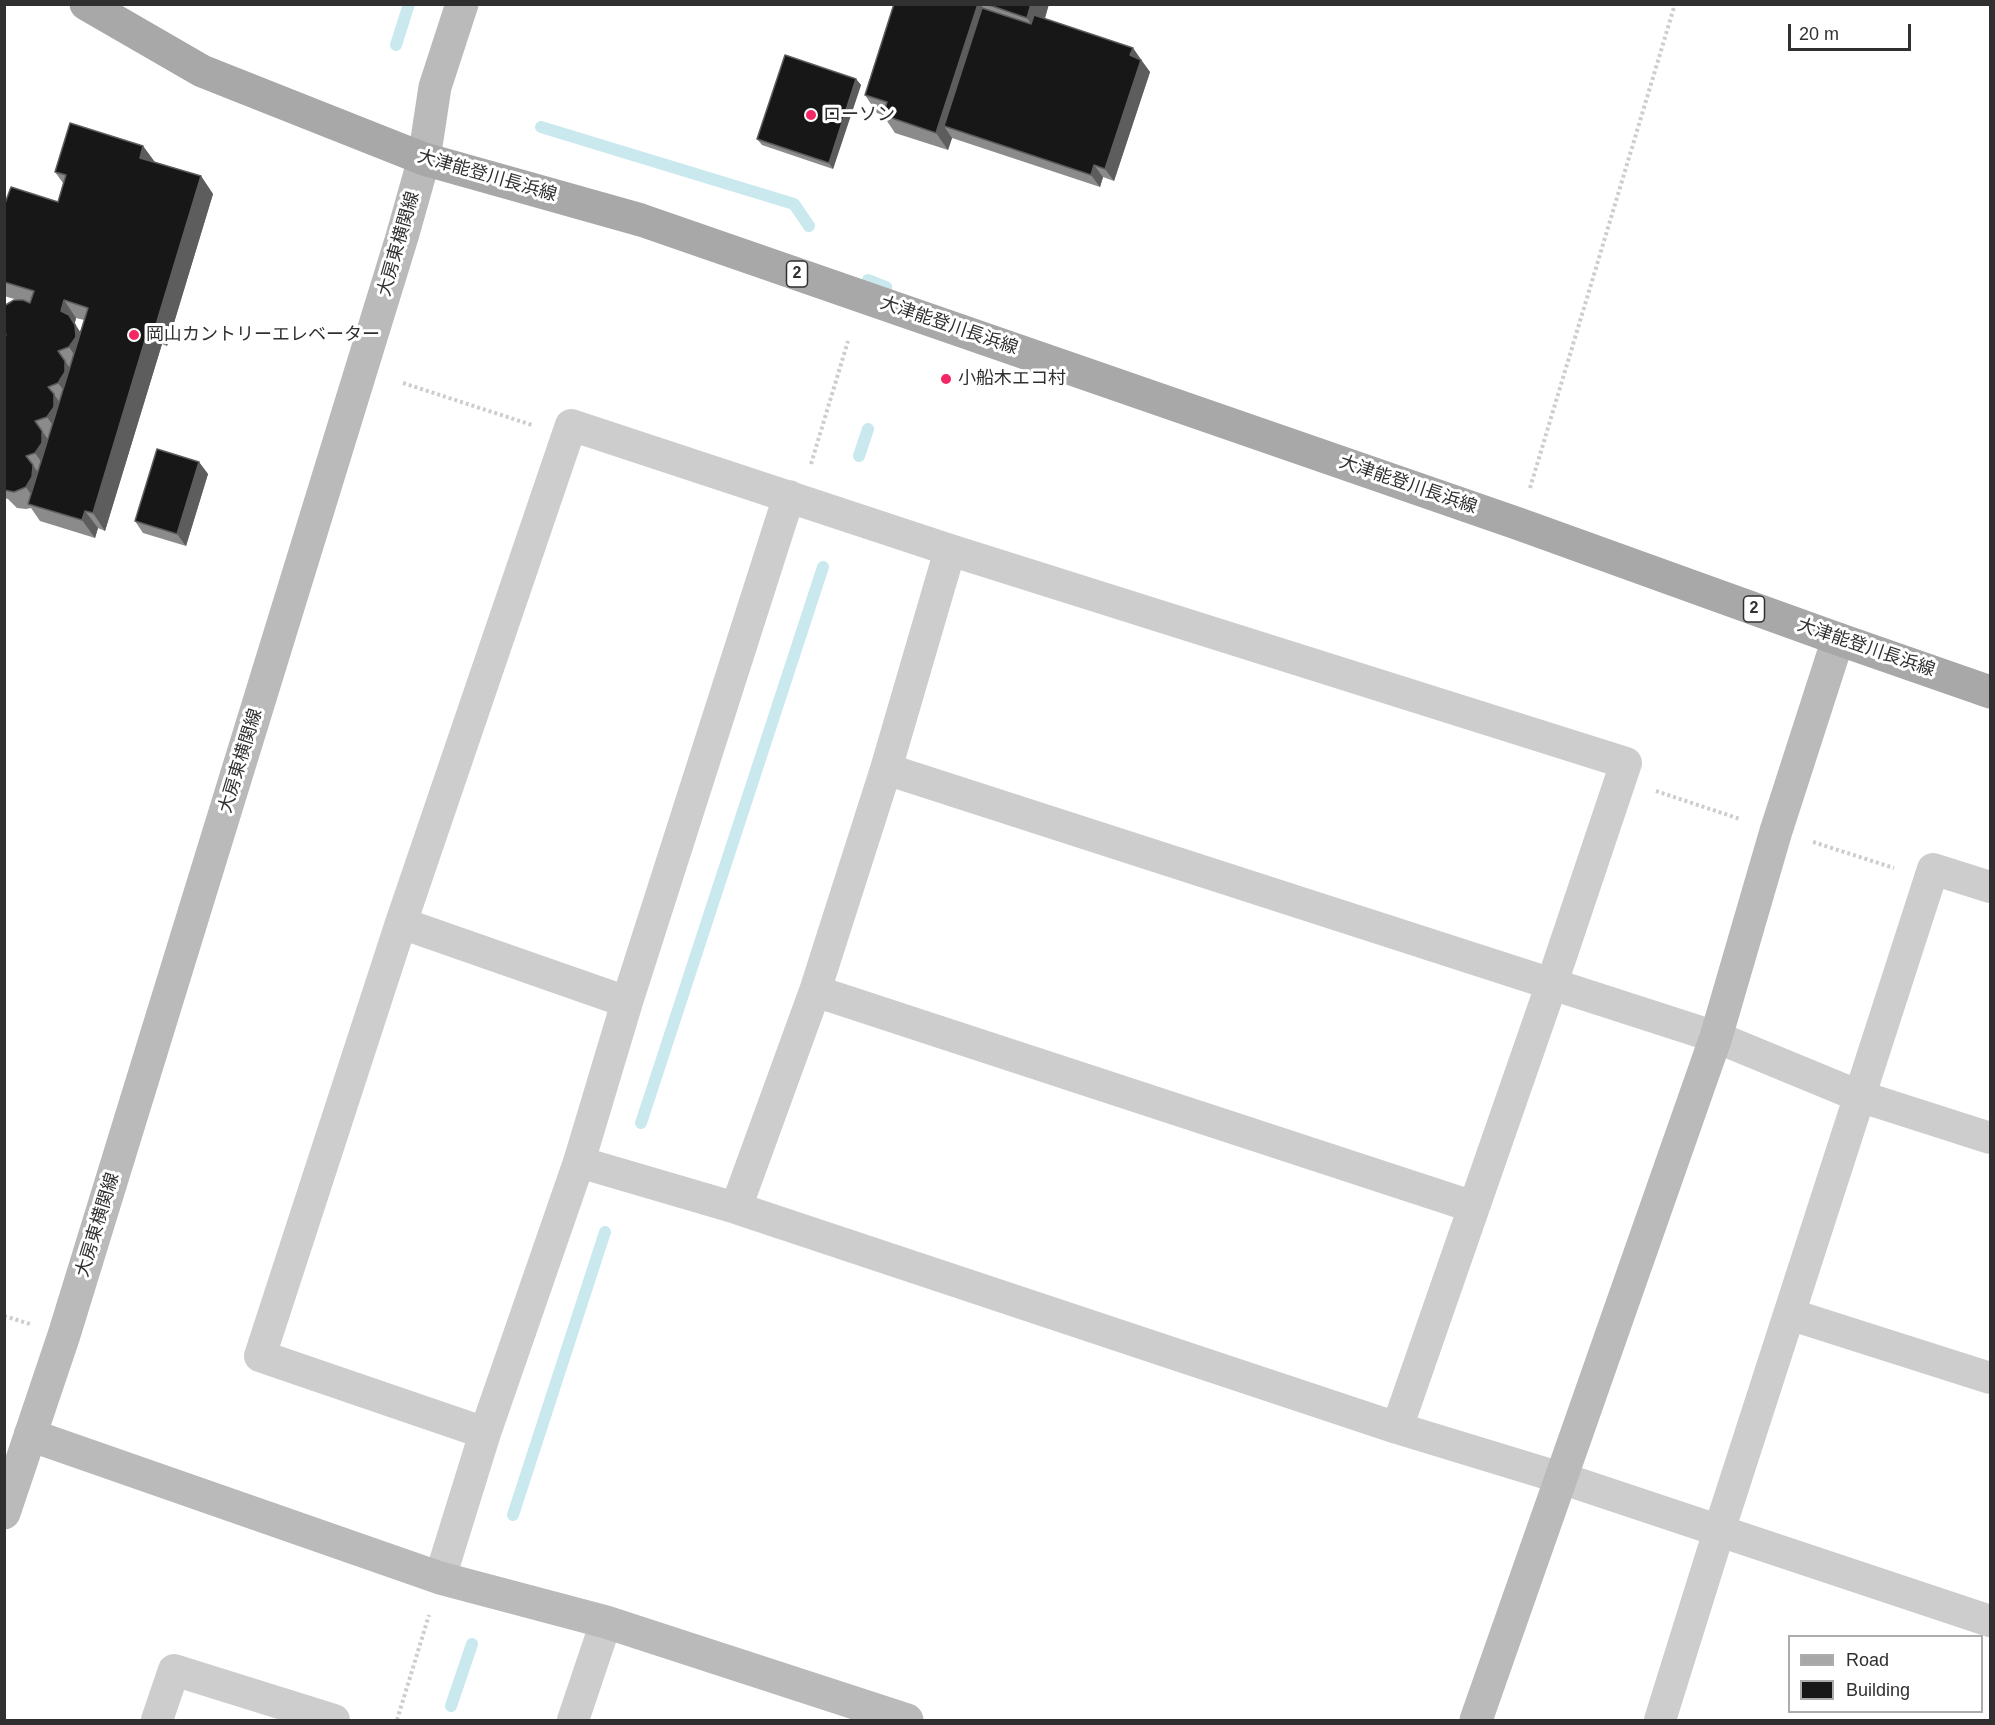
<!DOCTYPE html>
<html>
<head>
<meta charset="utf-8">
<style>
  body { margin:0 }
  #map { position:relative; width:1995px; height:1725px; overflow:hidden; background:#fff; font-family:Arial,sans-serif }
  canvas { display:block }
  .frame { position:absolute; inset:0; border:6px solid #303030; pointer-events:none }
  .legend { position:absolute; left:1788px; top:1635px; width:195px; height:78px; box-sizing:border-box; background:#fff; border:2px solid #acacac; margin:0; padding:8px 10px; list-style:none; font-size:18px; color:#303030 }
  .legend li { display:flex; align-items:center; gap:12px; height:30px }
  .legend b { width:30px; border:2px solid #acacac }
  .scale { position:absolute; left:1788px; top:24px; width:123px; height:27px; box-sizing:border-box; border:3px solid #303030; border-top:0; padding-left:8px; font-size:18px; line-height:21px; white-space:nowrap; color:#303030; -webkit-text-stroke:4px #fff; paint-order:stroke }
</style>
</head>
<body>
<div id="map">
<canvas width="1995" height="1725"></canvas>
<div class="frame"></div>
<ul class="legend">
<li><b style="height:8px;background:#a8a8a8"></b>Road</li>
<li><b style="height:16px;background:#171717"></b>Building</li>
</ul>
<div class="scale">20 m</div>
</div>
<script>
const g = document.querySelector('canvas').getContext('2d');
g.lineJoin = 'round';
function strokePath(path, color, width, dash) {
  g.strokeStyle = color;
  g.lineWidth = width;
  g.lineCap = dash ? 'butt' : 'round';
  g.setLineDash(dash || []);
  g.stroke(path);
}
function paint(path, color) {
  g.fillStyle = color;
  g.fill(path, 'evenodd');
}
function drawText(font, color, halo, rows, align = 'center') {
  g.font = font + ' Arial,"Noto Sans JP",sans-serif';
  g.lineWidth = 6;
  g.setLineDash([]);
  g.textBaseline = 'middle';
  g.strokeStyle = halo;
  g.fillStyle = color;
  for (const [text, x, y, turn = 0] of rows) {
    g.save();
    g.translate(x, y);
    g.rotate((+turn || 0) * Math.PI / 180);
    g.textAlign = isNaN(turn) ? turn : align;
    if (halo) g.strokeText(text, 0, 0);
    g.fillText(text, 0, 0);
    g.restore();
  }
}
strokePath(new Path2D(`
  M396,45L409,4
  M541,127L794,204L809,226
  M868,280L886,287L885,292
  M859,456L868,429
  M641,1123L823,567
  M513,1515L605,1232
  M451,1706L472,1644`), '#c9e9ef', 12);
strokePath(new Path2D(`
  M403,383L532,425
  M811,464L848,341
  M1530,488L1675,4
  M1656,791L1740,819
  M1813,842L1894,868
  M4,1316L30,1324
  M397,1720L429,1615`), '#cdcdcd', 4, [3, 3]);
strokePath(new Path2D(`
  M886,769L1716,1037L1859,1096L1990,1138
  M401,923L627,1002
  M815,991L1474,1207
  M579,1162L736,1208L1397,1428L1561,1478L1990,1621
  M736,1208L815,991L886,769L950,550
  M1789,1314L1990,1378
  M485,1433L260,1356L401,923L571,425L950,550L1626,763L1552,983L1397,1428
  M440,1578L485,1433L579,1162L627,1002L789,496
  M157,1720L174,1670L334,1720
  M573,1720L606,1622
  M1660,1720L1719,1531L1933,869L1990,887`), '#cdcdcd', 32);
strokePath(new Path2D(`
  M30,1435L440,1578L606,1622L907,1720
  M4,1513L64,1335L402,237L424,159L435,87L462,4
  M1476,1720L1716,1037L1776,831L1838,639`), '#bababa', 33);
strokePath(new Path2D(`
  M86,4L202,71L424,159L641,220L1519,524L1838,639L1990,692`), '#a8a8a8', 33);
paint(new Path2D(`
  M894,4H1049L1045,19L1133,48L1150,72L1114,181L1103,177L1100,187L952,138L948,150L895,133L883,115L877,113L865,95Z
  M856,79L861,85L833,169L762,145L757,139Z
  M143,146L155,162L201,176L213,194L167,346L162,344L105,531L98,528L95,538L40,521L31,508L26,509L17,508L8,499L4,498V335H6L18,300L4,296V206L58,202L63,183L55,172ZM76,318L84,320L80,332L75,323Z
  M199,462L208,474L186,546L143,533L135,521Z`), '#8b8b8b');
paint(new Path2D(`
  M978,4H980L991,19L944,126L952,138L948,150L936,133Z
  M1031,4H1049L1039,36L1027,18Z
  M1133,48L1141,60L1130,55Z
  M1141,60L1150,72L1114,181L1105,169Z
  M856,79L861,85L833,169L829,163Z
  M143,146L156,164L140,158Z
  M1094,165L1103,177L1100,187L1091,175Z
  M201,176L213,194L167,346L155,328Z
  M64,300L76,318L73,329L61,311Z
  M75,325L88,342L81,365L69,347Z
  M149,327L162,344L105,531L93,513Z
  M65,361L77,378L71,400L58,383Z
  M54,394L66,412L59,434L47,417Z
  M42,431L54,448L47,470L35,453Z
  M199,462L208,474L186,546L177,534Z
  M33,465L45,483L38,505L26,487Z
  M85,511L98,528L95,538L82,520Z`), '#5d5d5d');
const building = new Path2D(`
  M894,4H978L936,133L883,115L887,102L865,95Z
  M986,4H1031L1027,18Z
  M982,8L1031,24L1034,15L1133,48L1130,55L1141,60L1105,169L1094,165L1091,175L944,126Z
  M785,55L856,79L829,163L757,139Z
  M70,123L143,146L140,158L201,176L155,328L149,327L93,513L85,511L82,520L28,504L88,308L64,300L61,311L69,315L75,325L76,337L69,347L58,351L65,361V372L58,383L48,387L54,394V407L47,417L35,421L42,431V443L35,453L26,456L33,465L32,477L26,487L14,492L4,490V335H6L4,332V306L14,300H23L30,303L34,291L4,282V206L11,187L58,202L66,175L55,172Z
  M157,449L199,462L177,534L135,521Z`);
paint(building, '#171717');
strokePath(building, '#5d5d5d', 1.5);
for (const [x, y, r, color] of [
  [811,115,6,"#f22764"],
  [134,335,6,"#f22764"],
  [946,379,6,"#f22764"]
]) {
  const dot = new Path2D();
  dot.arc(x, y, r, 0, 2 * Math.PI);
  g.fillStyle = color;
  g.fill(dot);
  strokePath(dot, '#fff', 2);
}
for (const [x, y, w] of [
  [797,274,21],
  [1754,609,21]
]) {
  const box = new Path2D();
  box.roundRect(x - w / 2, y - 13, w, 26, 4.5);
  g.fillStyle = '#fff';
  g.fill(box);
  strokePath(box, '#303030', 1.5);
}
drawText('bold 16px', '#303030', null, [
  ["2",797,274],
  ["2",1754,609]
]);
drawText('18px', '#303030', '#fff', [
  ["ローソン",823,115],
  ["岡山カントリーエレベーター",146,335],
  ["小船木エコ村",958,379]
], 'left');
drawText('18px', '#303030', '#fff', [
  ["大津能登川長浜線",487,176,16],
  ["大房東横関線",399,244,-74],
  ["大津能登川長浜線",949,326,19],
  ["大津能登川長浜線",1408,485,19],
  ["大津能登川長浜線",1866,648,19],
  ["大房東横関線",241,761,-73],
  ["大房東横関線",98,1225,-73]
]);
</script>
</body>
</html>
